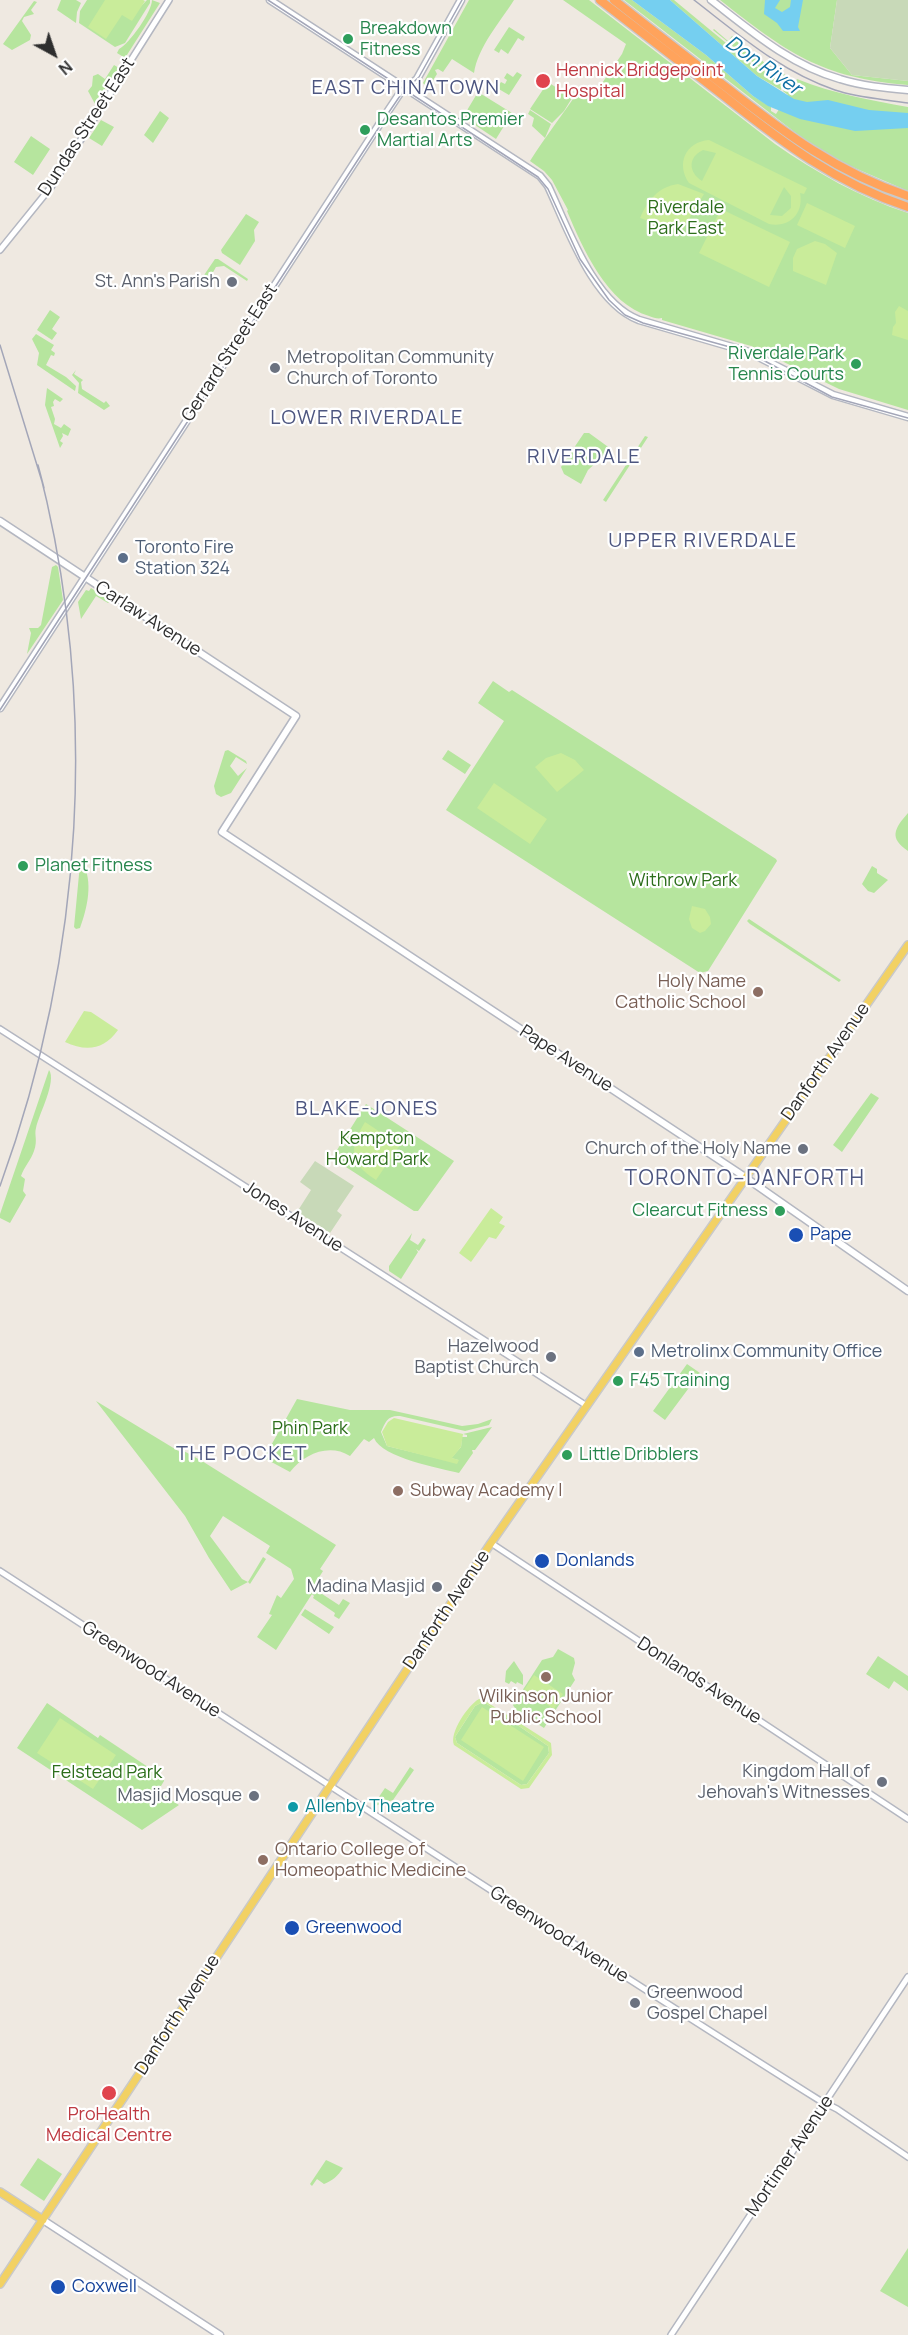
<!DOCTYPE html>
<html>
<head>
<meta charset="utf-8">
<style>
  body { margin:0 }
  #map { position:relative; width:908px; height:2335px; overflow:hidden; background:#efe9e1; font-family:Manrope,sans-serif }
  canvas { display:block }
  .north { position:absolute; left:24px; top:24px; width:60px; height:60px; -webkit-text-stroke:4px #fff; paint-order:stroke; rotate:140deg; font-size:16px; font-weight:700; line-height:24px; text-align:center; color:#2e2e2e }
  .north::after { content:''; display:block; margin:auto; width:21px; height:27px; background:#2e2e2e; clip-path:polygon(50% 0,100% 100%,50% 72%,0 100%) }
</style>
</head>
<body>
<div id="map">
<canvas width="908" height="2335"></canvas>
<div class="north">N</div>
</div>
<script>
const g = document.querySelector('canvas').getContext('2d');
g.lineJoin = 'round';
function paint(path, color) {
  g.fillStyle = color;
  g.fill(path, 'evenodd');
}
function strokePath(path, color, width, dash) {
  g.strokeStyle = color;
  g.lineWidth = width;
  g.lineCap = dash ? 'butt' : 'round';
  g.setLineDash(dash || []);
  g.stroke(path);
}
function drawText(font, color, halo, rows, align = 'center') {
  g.font = font + ' Manrope,sans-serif';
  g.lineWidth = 4.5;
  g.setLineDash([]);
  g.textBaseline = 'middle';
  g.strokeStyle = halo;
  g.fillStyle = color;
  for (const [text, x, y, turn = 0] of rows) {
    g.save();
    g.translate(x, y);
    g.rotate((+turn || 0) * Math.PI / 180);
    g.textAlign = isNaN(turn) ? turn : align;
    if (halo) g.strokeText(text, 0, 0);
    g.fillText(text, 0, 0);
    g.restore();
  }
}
paint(new Path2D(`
  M61,0H76L81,3L77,12L76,23L57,10Z
  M87,0H129L138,9L147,0H150V3L125,43L115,47L79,23L80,11Z
  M152,0L160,3L125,58L117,53L119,49C129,44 152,12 152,0Z
  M469,0H514C500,22 478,47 474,73L452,59L443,72L438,69L435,70L437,74L432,82L429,80L426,86L423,83Z
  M563,0H589L775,144C817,173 859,197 908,213V410L839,389L751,346L662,320V318C658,319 654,318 649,316C607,304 583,249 567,211L568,210L552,180L544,171L530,161C545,137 564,113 581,87L594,95L622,54L626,44Z
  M624,0H632L706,55L753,96L771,107V111L776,114L788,95L783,91L786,84L783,80L760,68L713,30L714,29L728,41L732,36L766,64L796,81L797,79C834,94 870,100 908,107V191L841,162L801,137Z
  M670,0H674L749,62L782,82L781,90L757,76Z
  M720,0H837L830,48L852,75L908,81V85C821,78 786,52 720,0Z
  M34,1L37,2L31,10L34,14L24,17L22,21L31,35L30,40L12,50L3,44Z
  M509,27L525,37L523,41L518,38L508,54L501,49L499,53L494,50Z
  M114,65L119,68L95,104L88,91L92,86L93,76L98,74L105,79Z
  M517,72L522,75L509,95L497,88L501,82L505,84L507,80L504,78L507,73L513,77Z
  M548,82L572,98L564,111L552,123L530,109Z
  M478,92L512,113L496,139L463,117Z
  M530,110L551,124L545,138L532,126L534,118L528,114Z
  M160,111L169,118L153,143L144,135Z
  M101,120L114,127L102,146L89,138Z
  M31,136L50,149L33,175L14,162Z
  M246,214L259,222L254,230L255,241L240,265L222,253L221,250Z
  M215,259H218L248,279L247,281L224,266L216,267L212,274L213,279L204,284L200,281Z
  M50,310L60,317L52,329L57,333L52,340L37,330Z
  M36,334L54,345L51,350L55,353L54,356L51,355L46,365L66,377L76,386L75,391L37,365L39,353L32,339Z
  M76,370L74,374L83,380L81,382L82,389L104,403L106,401L110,406L104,410L78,393L79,383L72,375Z
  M47,388L63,399L60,402L55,399L53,402L54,406L51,407L55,419L54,424L61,428L64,424L71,429L68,436L62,433L63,436L60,441L63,443L60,448L45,405Z
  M584,433H589L611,449L588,470L581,484L564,474L561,467Z
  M645,436L648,437L606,502L603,500Z
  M56,565L58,567L63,600L27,654L31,633L29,628H38L41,625L52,567Z
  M91,588L110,601L108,603L96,596L81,619L78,602L86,590L89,591Z
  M493,681L509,692L512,690L776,859L777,861L708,971L700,973L446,810L504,721L478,703Z
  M228,750L246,761L247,764L236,757L230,766L238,776L247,768L231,793L221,797L216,794L214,786L225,751Z
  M448,750L471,765L465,774L442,759Z
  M908,813V851C889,838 894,829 908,813Z
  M82,862C94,881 87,909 80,928L76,929L74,927L80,864Z
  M872,866L877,869V873L888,880L874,893L868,891L862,884Z
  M749,919L841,980L839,982L750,924L747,921Z
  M49,1070C57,1081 39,1114 36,1128C34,1135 38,1140 34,1151C31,1160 24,1167 21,1176L25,1179L23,1191L26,1195L10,1223L0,1218V1214Z
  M871,1093L879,1098L842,1152L833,1145Z
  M366,1104L454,1161L418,1211H414L332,1158Z
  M412,1233L410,1240L418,1245L423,1238L426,1240L419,1251L416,1249L418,1252L401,1279L389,1271V1266Z
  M687,1364L700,1373L665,1420L653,1411Z
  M297,1399L350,1410H390L462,1426L478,1424L492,1419L489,1425L465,1431L400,1416C388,1415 385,1422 381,1432L387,1446L457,1463L458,1460L451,1458L461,1447L462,1437H467V1435L463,1434L492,1427L475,1450H472L473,1453L459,1473C440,1468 382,1458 374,1438L369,1442L364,1439L350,1456C329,1443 304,1454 290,1472L264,1458Z
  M96,1401L180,1452L182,1450L202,1461L336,1545L320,1569L323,1571L318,1579L325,1584L319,1592L339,1605L343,1599L350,1603L339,1619L334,1616L335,1613L313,1598L314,1596L312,1594L276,1650L257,1637L272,1615L269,1614L277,1595L281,1598L294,1579L291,1569L266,1553L270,1546L223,1516L210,1536L242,1579L248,1582L263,1557L266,1559L250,1584L248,1582L231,1591L209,1558L185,1516Z
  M305,1609L334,1627L329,1634L301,1615Z
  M558,1649L574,1658L575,1663L572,1674L575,1680L544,1728L516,1710L513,1705L542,1660L553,1657Z
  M878,1656L908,1676V1691L894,1681L889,1689L866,1674Z
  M514,1661L523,1675V1685L517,1682L516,1684L511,1681L509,1684L505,1682L506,1671Z
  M47,1703L98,1738L100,1735L163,1777L164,1781L158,1791L179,1805L142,1830L17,1748Z
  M481,1703L487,1704L548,1746L549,1753L527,1784L521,1785L457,1743L455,1737L475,1706Z
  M410,1767L414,1770L393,1800L372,1807L385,1788L393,1793Z
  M38,2158L62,2174L44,2201L20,2185Z
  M326,2160L343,2168C338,2176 332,2181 324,2184L317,2179L312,2186L310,2184Z
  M908,2248V2307L880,2291Z`), '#b6e59e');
paint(new Path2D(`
  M837,0H908V81L852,75L830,48Z
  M315,1161L354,1186L337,1211L342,1215L330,1233L297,1212L311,1190L300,1182Z`), '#c8d9b8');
paint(new Path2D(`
  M105,0H143L145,1L132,21L122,15L106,39L88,27Z
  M709,140L807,188L804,194L800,193C804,213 790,228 769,224L689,183C676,164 685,142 709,140ZM703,150L716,153L702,181C688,172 688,157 703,150ZM784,187L791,196V208L782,216L770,215Z
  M678,184L704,194L681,232L640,218C648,200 658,187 678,184Z
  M807,203L855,226L845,248L797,225Z
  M721,209L790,242L769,287L699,253Z
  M815,241L825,244L837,253L826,285L793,271V258L797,249Z
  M899,306L908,311V340L892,335L893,327L896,323L895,312Z
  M561,753L575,760L584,770L557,792L535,767L546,758Z
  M494,783L547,819L530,844L477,808Z
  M692,906L705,909L710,917L711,924L705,931L700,933L692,928L689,919Z
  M84,1011L91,1012L118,1030C104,1050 86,1052 65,1042Z
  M365,1122L400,1145L376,1180C349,1163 349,1148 365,1122Z
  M491,1208L503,1217L499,1223L505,1226L496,1239L489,1237L471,1262L459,1253Z
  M394,1418L463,1434L461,1447L452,1458L459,1460L457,1464L387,1446L382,1432L388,1422Z
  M534,1675L563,1694L554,1709L524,1690Z
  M479,1699H482L551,1743L552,1755L529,1788L521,1789L454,1745C449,1733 468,1705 479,1699ZM481,1703L487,1704L548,1746L549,1753L527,1784L521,1785L457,1743L455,1737L475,1706Z
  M482,1707L544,1747L523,1781L461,1740Z
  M60,1718L116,1755L93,1789L37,1753Z`), '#c9ec9a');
paint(new Path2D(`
  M632,0H670L757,76L794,99L807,102L828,100L869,110L908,113V128L855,131L800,119L768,106L753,96L706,55Z
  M765,0H780L775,8L782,12L790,7L791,0H803L798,27L800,31H783L777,23L764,14Z`), '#75cff0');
const tertiary = new Path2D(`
  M0,250L51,187L169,0
  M0,1029L587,1406
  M491,1543L908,1819
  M0,1571C273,1748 544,1927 819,2100L837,2109L908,2157
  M671,2335L908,1977`);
const secondary = new Path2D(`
  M270,0L540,176L548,186C567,226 593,303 639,320L749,352L833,395L908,417
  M711,0C751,31 790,65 840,79C862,86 885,88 908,90
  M0,521L296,716L222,832L739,1173L908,1291
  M0,708L388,111L400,93L417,79L461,0
  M43,2220L220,2335`);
const primary = new Path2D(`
  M0,2192L43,2220
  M0,2284L491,1543L908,945`);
const motorway = new Path2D(`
  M600,0C641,32 683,64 724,96C783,143 836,183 908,207
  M614,0C651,29 688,58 726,87C783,132 838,173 908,196`);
strokePath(tertiary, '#b4b7c1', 8);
strokePath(secondary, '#b4b7c1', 9);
strokePath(primary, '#c9c9c9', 10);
strokePath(motorway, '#c9c9c9', 11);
strokePath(tertiary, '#fff', 5);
strokePath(secondary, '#fff', 6);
strokePath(primary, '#f2d163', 7);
strokePath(motorway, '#ffa35c', 8);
strokePath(new Path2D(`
  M268,0L538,177L548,189L580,259L609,300L625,315L643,323L748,352L832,397L908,418
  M0,710L389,112L402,93L419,77L462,0`), '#a3a6b8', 1.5);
strokePath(new Path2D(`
  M694,0C738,34 781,72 835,90C858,98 884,99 908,103
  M0,345L44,488L38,465C100,704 84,954 0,1186`), '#a3a6b8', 1.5);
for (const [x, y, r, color] of [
  [348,39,6,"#2e9e5b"],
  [543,81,8,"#e0444e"],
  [365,130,6,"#2e9e5b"],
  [232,282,6,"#6b7280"],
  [856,364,6,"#2e9e5b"],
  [275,368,6,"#6b7280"],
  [123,558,6,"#5c6f8a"],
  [23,866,6,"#2e9e5b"],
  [758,992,6,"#8d6e63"],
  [803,1149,6,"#6b7280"],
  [780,1211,6,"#2e9e5b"],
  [796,1235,8,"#1a4fb4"],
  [639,1352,6,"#5c6f8a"],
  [551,1357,6,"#6b7280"],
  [618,1381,6,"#2e9e5b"],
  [567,1455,6,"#2e9e5b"],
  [398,1491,6,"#8d6e63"],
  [542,1561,8,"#1a4fb4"],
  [437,1587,6,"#6b7280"],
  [546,1677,6,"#8d6e63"],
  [882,1782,6,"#6b7280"],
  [254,1796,6,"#6b7280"],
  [293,1807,6,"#0f9aa8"],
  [263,1860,6,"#8d6e63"],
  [292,1928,8,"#1a4fb4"],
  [635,2003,6,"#6b7280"],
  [109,2093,8,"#e0444e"],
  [58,2287,8,"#1a4fb4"]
]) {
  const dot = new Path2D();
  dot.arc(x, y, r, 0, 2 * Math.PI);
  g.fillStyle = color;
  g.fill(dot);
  strokePath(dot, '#fff', 2);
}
drawText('18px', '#27864d', '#fff', [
  ["Breakdown",360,29],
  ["Fitness",360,50],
  ["Desantos Premier",377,120],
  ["Martial Arts",377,141],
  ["Riverdale Park",844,354,"right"],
  ["Tennis Courts",844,375,"right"],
  ["Planet Fitness",35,866],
  ["Clearcut Fitness",768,1211,"right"],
  ["F45 Training",630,1381],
  ["Little Dribblers",579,1455]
], 'left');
drawText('18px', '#be3a42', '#fff', [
  ["Hennick Bridgepoint",556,71],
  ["Hospital",556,92],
  ["ProHealth",109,2115,"center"],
  ["Medical Centre",109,2136,"center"]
], 'left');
drawText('18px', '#2e2e2e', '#fff', [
  ["Dundas Street East",87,127,-57],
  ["Gerrard Street East",230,353,-57],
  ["Carlaw Avenue",148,619,33],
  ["Pape Avenue",566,1059,33],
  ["Danforth Avenue",826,1062,-55],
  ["Jones Avenue",293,1217,33],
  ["Danforth Avenue",447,1610,-56],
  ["Greenwood Avenue",151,1670,33],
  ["Donlands Avenue",699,1681,33],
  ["Greenwood Avenue",559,1935,33],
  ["Danforth Avenue",178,2015,-57],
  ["Mortimer Avenue",790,2156,-56]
]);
drawText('18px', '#2c6e1b', '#fff', [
  ["Riverdale",686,208],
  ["Park East",686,229],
  ["Withrow Park",683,881],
  ["Kempton",377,1139],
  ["Howard Park",377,1160],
  ["Phin Park",310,1429],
  ["Felstead Park",107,1773]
]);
drawText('18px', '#5b616d', '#fff', [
  ["St. Ann's Parish",220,282],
  ["Metropolitan Community",287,358,"left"],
  ["Church of Toronto",287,379,"left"],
  ["Church of the Holy Name",791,1149],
  ["Hazelwood",539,1347],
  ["Baptist Church",539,1368],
  ["Madina Masjid",425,1587],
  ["Kingdom Hall of",870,1772],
  ["Jehovah's Witnesses",870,1793],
  ["Masjid Mosque",242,1796],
  ["Greenwood",647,1993,"left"],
  ["Gospel Chapel",647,2014,"left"]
], 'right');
drawText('18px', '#4e5e75', '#fff', [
  ["Toronto Fire",135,548],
  ["Station 324",135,569],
  ["Metrolinx Community Office",651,1352]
], 'left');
drawText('18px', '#785e54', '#fff', [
  ["Holy Name",746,982,"right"],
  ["Catholic School",746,1003,"right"],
  ["Subway Academy I",410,1491],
  ["Wilkinson Junior",546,1697,"center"],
  ["Public School",546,1718,"center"],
  ["Ontario College of",275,1850],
  ["Homeopathic Medicine",275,1871]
], 'left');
drawText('18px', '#164399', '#fff', [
  ["Pape",810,1235],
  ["Donlands",556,1561],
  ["Greenwood",306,1928],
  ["Coxwell",72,2287]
], 'left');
drawText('18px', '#0d838f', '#fff', [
  ["Allenby Theatre",305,1807]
], 'left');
drawText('italic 20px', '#0d6fa3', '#fff', [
  ["Don River",763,66,35]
]);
g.letterSpacing = '1.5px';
drawText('20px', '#4d5680', '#fff', [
  ["EAST CHINATOWN",406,88],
  ["LOWER RIVERDALE",367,418],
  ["RIVERDALE",584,457],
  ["UPPER RIVERDALE",703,541],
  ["BLAKE-JONES",367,1109],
  ["THE POCKET",242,1454]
]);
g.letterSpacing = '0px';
g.letterSpacing = '1.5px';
drawText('21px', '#4d5680', '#fff', [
  ["TORONTO–DANFORTH",745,1179]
]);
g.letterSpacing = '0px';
</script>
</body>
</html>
